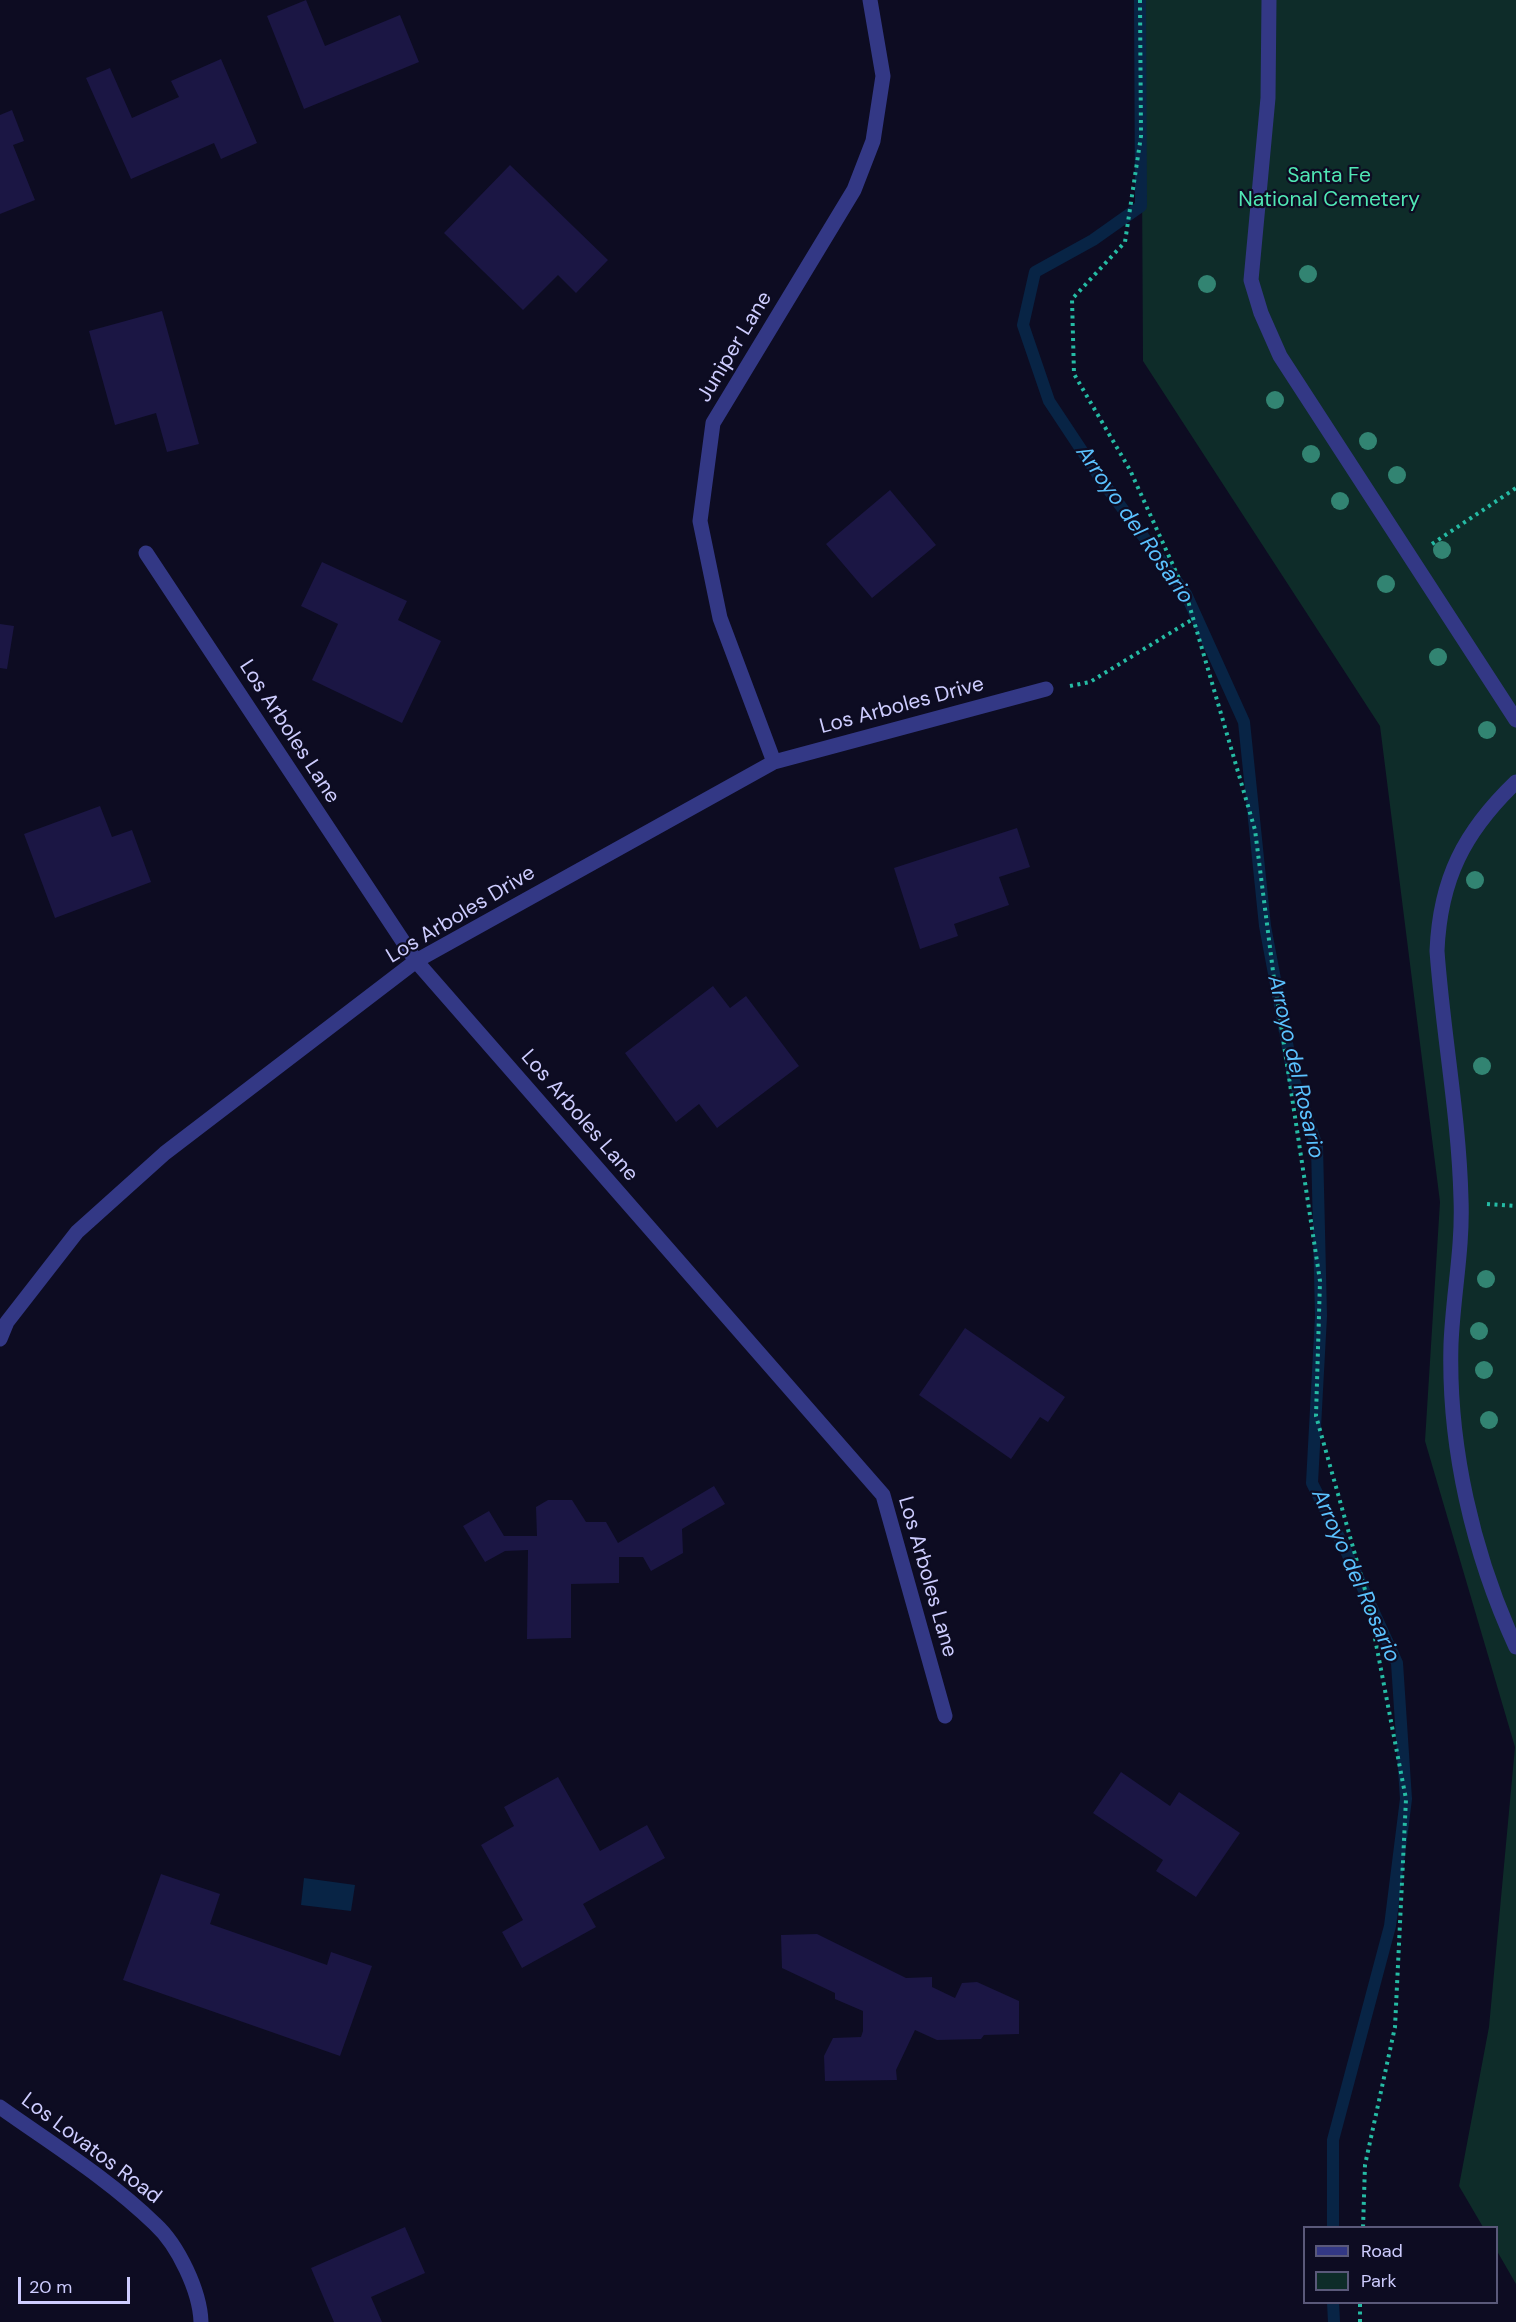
<!DOCTYPE html>
<html>
<head>
<meta charset="utf-8">
<style>
  body { margin:0 }
  #map { position:relative; width:1516px; height:2322px; overflow:hidden; background:#0d0c22; font-family:"DM Sans",sans-serif }
  canvas { display:block }
  .legend { position:absolute; left:1303px; top:2226px; width:195px; height:78px; box-sizing:border-box; background:#0d0c22; border:2px solid #5a597a; margin:0; padding:8px 10px; list-style:none; font-size:18px; color:#cecdff }
  .legend li { display:flex; align-items:center; gap:12px; height:30px }
  .legend b { width:30px; border:2px solid #5a597a }
  .scale { position:absolute; left:18px; top:2277px; width:112px; height:27px; box-sizing:border-box; border:3px solid #cecdff; border-top:0; padding-left:8px; font-size:18px; line-height:21px; white-space:nowrap; color:#cecdff; -webkit-text-stroke:4px #0d0c22; paint-order:stroke }
</style>
</head>
<body>
<div id="map">
<canvas width="1516" height="2322"></canvas>
<ul class="legend">
<li><b style="height:8px;background:#333885"></b>Road</li>
<li><b style="height:16px;background:#0e2c29"></b>Park</li>
</ul>
<div class="scale">20 m</div>
</div>
<script>
const g = document.querySelector('canvas').getContext('2d');
g.lineJoin = 'round';
function paint(path, color) {
  g.fillStyle = color;
  g.fill(path, 'evenodd');
}
function strokePath(path, color, width, dash) {
  g.strokeStyle = color;
  g.lineWidth = width;
  g.lineCap = dash ? 'butt' : 'round';
  g.setLineDash(dash || []);
  g.stroke(path);
}
function drawText(font, color, halo, rows, align = 'center') {
  g.font = font + ' "DM Sans",sans-serif';
  g.lineWidth = 4.5;
  g.setLineDash([]);
  g.textBaseline = 'middle';
  g.strokeStyle = halo;
  g.fillStyle = color;
  for (const [text, x, y, turn = 0] of rows) {
    g.save();
    g.translate(x, y);
    g.rotate((+turn || 0) * Math.PI / 180);
    g.textAlign = isNaN(turn) ? turn : align;
    if (halo) g.strokeText(text, 0, 0);
    g.fillText(text, 0, 0);
    g.restore();
  }
}
paint(new Path2D(`
  M1141,0H1516V2284L1497,2251L1496,2228L1483,2227L1459,2186L1489,2027L1515,1747L1425,1441L1440,1202L1380,726L1143,361Z`), '#0e2c29');
paint(new Path2D(`
  M304,1878L355,1885L351,1911L301,1905Z`), '#082445');
strokePath(new Path2D(`
  M1140,0L1141,206L1093,240L1035,272L1023,325L1049,401L1102,481L1186,594L1244,722L1265,926L1294,1080L1317,1146L1321,1316L1312,1483L1346,1551L1397,1663L1406,1799L1390,1926L1333,2140V2228
  M1333,2302L1334,2322`), '#082445', 12);
paint(new Path2D(`
  M306,0L325,46L400,15L419,62L304,109L267,16Z
  M221,59L257,143L221,159L214,143L131,179L86,78L110,68L132,118L179,97L171,81Z
  M12,110L24,141L13,145L35,200L0,214V115Z
  M510,165L608,260L576,293L558,275L523,310L444,233Z
  M162,311L199,444L167,452L156,413L115,425L89,331Z
  M890,490L936,545L872,598L826,544Z
  M322,562L407,601L398,620L441,641L402,723L312,680L338,624L301,606Z
  M0,624L14,626L7,669L0,668Z
  M100,806L112,837L132,830L151,882L55,918L24,834Z
  M1017,828L1030,867L999,877L1009,905L954,924L958,936L920,949L894,868Z
  M713,986L730,1008L746,996L799,1066L717,1128L699,1104L676,1122L625,1053Z
  M965,1328L1065,1397L1048,1422L1040,1417L1011,1459L919,1395Z
  M714,1486L725,1504L682,1529L683,1553L651,1571L643,1557H619V1583L571,1584V1638L527,1639L528,1550L505,1551L485,1562L463,1526L489,1511L504,1536H537L536,1507L548,1500H572L586,1522H606L618,1543Z
  M1121,1772L1170,1806L1179,1792L1240,1833L1196,1897L1156,1871L1163,1860L1093,1813Z
  M558,1777L600,1851L647,1825L665,1858L583,1904L596,1927L522,1968L502,1932L523,1920L481,1845L514,1826L504,1807Z
  M161,1874L220,1894L210,1924L327,1965L331,1952L372,1966L340,2056L123,1980Z
  M817,1934L906,1978L932,1977V1987L955,1998L962,1983L977,1982L1019,2001V2034L984,2035L981,2039L937,2040L915,2030L896,2070L897,2080L825,2081L824,2056L833,2038L861,2037L863,2031V2011L835,1999V1993L782,1968L781,1935Z
  M405,2227L425,2273L371,2297L382,2322H334L311,2268Z`), '#1b1644');
strokePath(new Path2D(`
  M1140,0L1141,136L1125,242L1072,299L1074,374L1130,470L1186,594L1255,830L1274,979L1320,1281L1316,1416L1367,1597L1406,1799L1395,2027L1365,2165L1363,2228
  M1432,544L1516,488
  M1070,686L1090,682L1193,619
  M1487,1204L1516,1206
  M1360,2322V2302`), '#25bba4', 4, [3, 4.5]);
strokePath(new Path2D(`
  M1269,0L1268,98L1251,280L1261,313L1280,356L1516,720
  M1516,782C1464,832 1440,879 1437,951C1443,1034 1459,1116 1461,1199C1463,1248 1453,1295 1451,1344C1448,1446 1473,1554 1516,1647`), '#333885', 15);
strokePath(new Path2D(`
  M146,553L416,961L883,1495L945,1716
  M774,762L720,618L700,521L713,423L854,190L873,141L883,76L870,0
  M0,1339L7,1322L77,1232L165,1153L416,961L774,762L1046,689
  M0,2107C52,2144 109,2179 155,2224C178,2245 200,2291 201,2322`), '#333885', 15);
g.fillStyle = '#328472';
for (const [x, y] of [
  [1308,274],
  [1207,284],
  [1275,400],
  [1368,441],
  [1311,454],
  [1397,475],
  [1340,501],
  [1442,550],
  [1386,584],
  [1438,657],
  [1487,730],
  [1475,880],
  [1482,1066],
  [1486,1279],
  [1479,1331],
  [1484,1370],
  [1489,1420]
]) {
  g.beginPath();
  g.arc(x, y, 9, 0, 2 * Math.PI);
  g.fill();
}
drawText('21px', '#50e7b4', '#0d0c22', [
  ["Santa Fe",1329,176],
  ["National Cemetery",1329,200]
]);
drawText('21px', '#cecdff', '#0d0c22', [
  ["Juniper Lane",735,347,-59],
  ["Los Arboles Drive",902,706,-15],
  ["Los Arboles Lane",289,732,57],
  ["Los Arboles Drive",461,915,-31],
  ["Los Arboles Lane",579,1116,49],
  ["Los Arboles Lane",927,1577,74],
  ["Los Lovatos Road",91,2149,37]
]);
drawText('italic 22px', '#5bc2ff', '#0d0c22', [
  ["Arroyo del Rosario",1134,525,55],
  ["Arroyo del Rosario",1295,1067,77],
  ["Arroyo del Rosario",1355,1576,66]
]);
</script>
</body>
</html>
